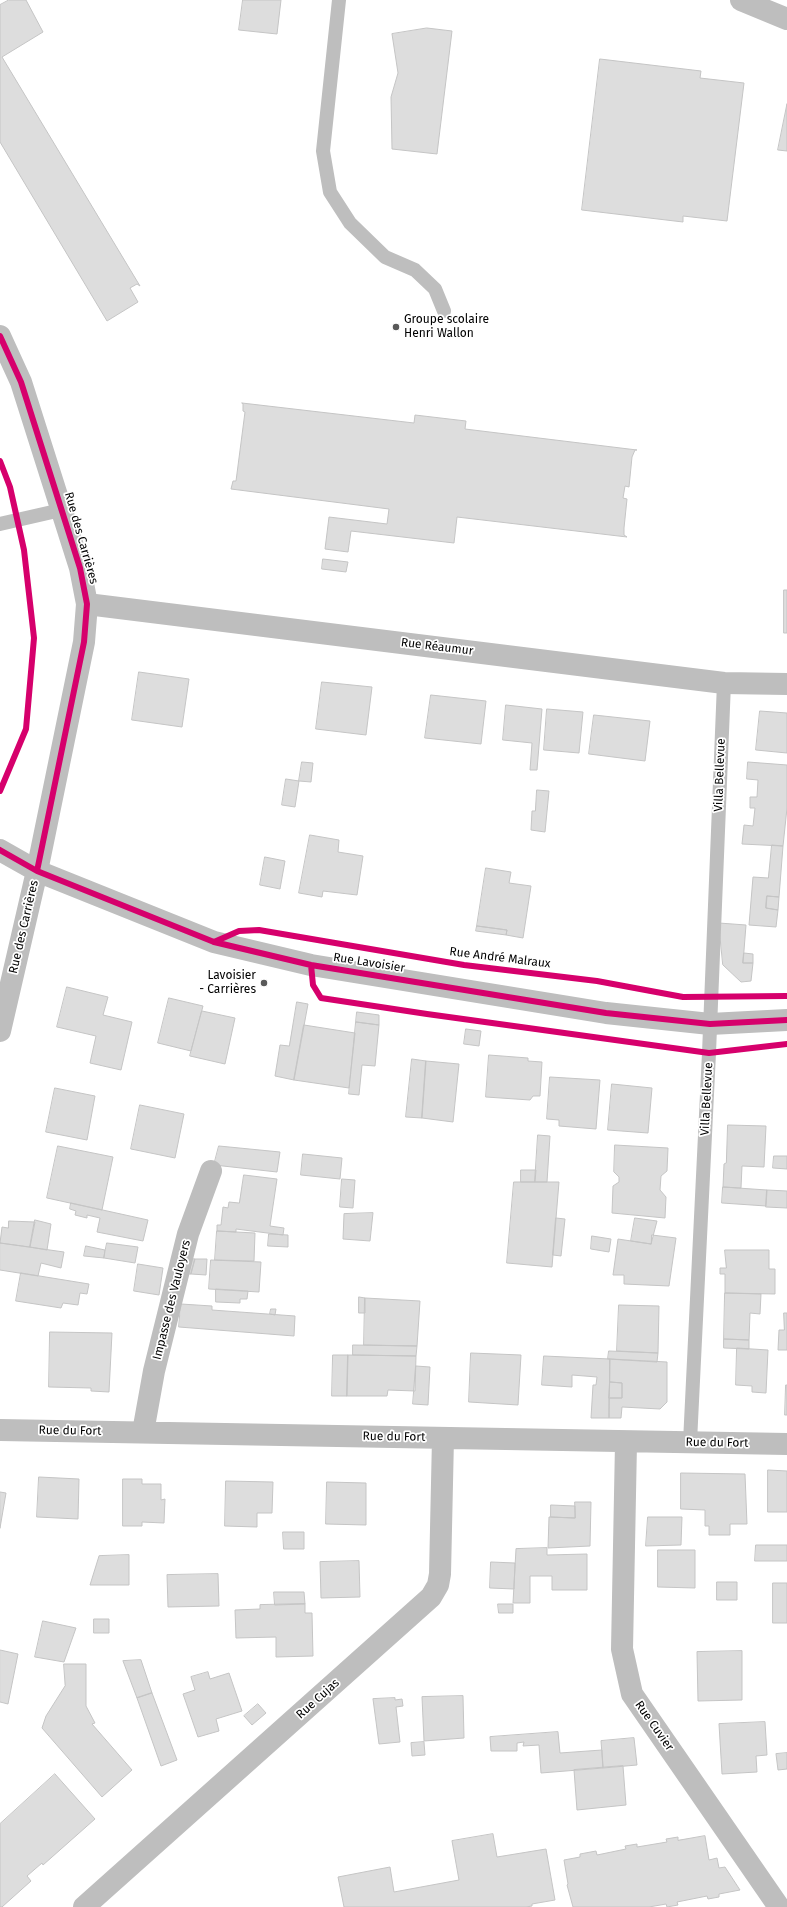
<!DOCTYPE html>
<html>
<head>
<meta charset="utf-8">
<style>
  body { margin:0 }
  canvas { display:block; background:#fff }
</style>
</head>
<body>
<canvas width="787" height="1907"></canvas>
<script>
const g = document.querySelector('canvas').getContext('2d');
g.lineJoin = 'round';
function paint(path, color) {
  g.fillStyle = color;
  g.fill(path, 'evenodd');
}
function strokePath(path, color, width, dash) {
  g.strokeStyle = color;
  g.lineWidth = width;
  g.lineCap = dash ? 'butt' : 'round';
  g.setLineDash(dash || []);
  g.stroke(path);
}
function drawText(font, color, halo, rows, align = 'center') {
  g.font = font + ' "Fira Sans",sans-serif';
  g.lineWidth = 3.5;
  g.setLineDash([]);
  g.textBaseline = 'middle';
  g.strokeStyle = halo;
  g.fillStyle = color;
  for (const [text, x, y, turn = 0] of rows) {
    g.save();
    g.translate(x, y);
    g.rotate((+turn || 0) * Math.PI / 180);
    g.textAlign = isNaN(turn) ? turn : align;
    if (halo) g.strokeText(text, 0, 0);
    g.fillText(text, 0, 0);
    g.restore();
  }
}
const building = new Path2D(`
  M9,0H26L43,32L2,57L140,286L137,284L130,288L138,302L107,321L0,142V5Z
  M243,0H281L277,34L239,30Z
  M427,28L452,31L437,154L392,149L391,97L398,73L392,34Z
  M600,59L701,71L700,78L744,83L727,221L683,216V222L582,210Z
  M787,104V151L778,150Z
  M242,403L414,423L415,415L466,421L465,429L637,450H635L632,457L629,487L625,486L623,498L627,499L624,528V535L627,537L457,517L454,543L351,531L348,552L325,549L329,517L387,524L389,509L231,489L233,481H236L245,412L243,411V404Z
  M323,559L348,562L346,572L322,569Z
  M784,590H787V633H784Z
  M139,672L189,679L182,727L132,720Z
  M322,682L372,687L366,735L316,729Z
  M431,695L486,701L481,744L425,738Z
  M506,705L542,709L537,770H530L532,743L503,740Z
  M547,709L583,712L579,753L544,750Z
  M760,711L787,713V753L756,750Z
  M594,715L650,721L645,761L589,754Z
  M302,762L313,763L311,782L299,781Z
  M748,762L787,765V808L783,846L742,844L744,825L753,826L755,808H750V797H757L758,780L747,779Z
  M286,779L299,781L295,807L282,805Z
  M537,790L549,791L545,832L531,830L532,811H535Z
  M310,835L339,840L338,852L363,856L357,895L323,891L322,897L299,893Z
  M772,845L783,846L779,897L767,896L766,908L778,910L776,927L749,925L753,877L768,878Z
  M265,857L285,861L280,889L260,885Z
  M486,868L511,872L509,883L531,886L523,938L506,935L507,930L477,926Z
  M767,896L779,897L778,910L766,908Z
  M719,923L746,925L743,963H753L751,981L741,982L723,965Z
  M477,926L507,930L506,935L476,931Z
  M744,953L753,954V963H743Z
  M67,987L108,997L103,1015L132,1022L121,1070L90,1063L96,1036L57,1027Z
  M169,998L203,1006L191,1051L158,1043Z
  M297,1002L308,1004L294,1080L275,1076L280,1045L289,1046Z
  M202,1011L235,1018L225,1064L190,1056Z
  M357,1012L379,1015V1025L356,1022Z
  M356,1022L379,1025L375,1066L362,1065L359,1095L349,1094Z
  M304,1025L355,1033L349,1088L294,1080Z
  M466,1029L481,1031L479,1046L464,1044Z
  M489,1055L528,1058V1061L542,1062L540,1096H533L530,1100L486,1097Z
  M412,1059L426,1061L422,1118L406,1117Z
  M426,1061L459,1064L453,1122L422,1118Z
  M550,1077L600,1080L596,1129L559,1126V1120L547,1119Z
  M612,1084L652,1088L648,1133L608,1130Z
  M55,1088L95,1096L87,1140L46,1132Z
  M140,1105L184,1114L175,1158L131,1149Z
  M728,1125L766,1126L764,1167L742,1166L741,1188L723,1187L724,1164L726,1163Z
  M538,1135L550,1136L547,1182H535Z
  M615,1145L668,1148L667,1171L661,1176L660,1190L666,1197L665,1218L612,1213L613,1186L619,1182V1177L614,1172Z
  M58,1146L113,1157L102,1210L47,1198Z
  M219,1146L280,1152L277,1172L214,1165Z
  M303,1154L342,1158L340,1179L301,1175Z
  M774,1156H787V1169L773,1168Z
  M521,1170H536L535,1182H521Z
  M244,1175L277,1179L270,1226L284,1228L283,1235L236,1229V1232L217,1231V1225H221L223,1207L228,1208L229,1202L239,1203Z
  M342,1179L355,1180L353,1208L340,1207Z
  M514,1182H559L552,1267L507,1263Z
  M723,1187L767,1190L766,1206L722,1203Z
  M767,1190L787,1191V1208L766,1207Z
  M71,1203L148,1220L143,1241L97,1232L100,1218L87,1215V1218L75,1215L76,1211L70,1209Z
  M373,1213L370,1241L343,1239L344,1214Z
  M556,1218L565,1219L561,1256L553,1255Z
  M635,1218L657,1221L651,1244L631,1241Z
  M35,1220L51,1224L47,1250L30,1247Z
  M9,1221L35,1222L30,1247L0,1243L2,1227L8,1228Z
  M217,1231L255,1233L254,1261L215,1260Z
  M269,1234L288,1235V1247L268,1246Z
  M652,1235L676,1238L669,1286L624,1284V1275H613L618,1239L651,1244Z
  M592,1236L611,1239L609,1252L591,1249Z
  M0,1243L64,1252L61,1268L41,1263L38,1276L0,1270Z
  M107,1243L138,1247L135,1263L104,1258Z
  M86,1246L105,1250L104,1258L84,1256Z
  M725,1250H769V1269H775V1294L725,1293V1274H720V1268H726Z
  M184,1258L195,1259L191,1274H181Z
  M195,1259H207L206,1275L191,1274Z
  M211,1260L261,1262L259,1292L209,1289Z
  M138,1264L163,1268L159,1295L134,1291Z
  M21,1273L89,1284L87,1294L80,1293L78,1305L63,1303L61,1308L16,1301Z
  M216,1289L248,1291L247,1299H240V1303L216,1302Z
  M725,1293L761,1294L760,1314L750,1313L749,1340L724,1339Z
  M359,1297L365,1298V1313H359Z
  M365,1298L420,1301L417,1346L364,1345Z
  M181,1304L212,1306V1310L295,1316L294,1336L179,1327Z
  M619,1305L659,1306L658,1353L617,1351Z
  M271,1309H276L275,1315L270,1314Z
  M784,1313H787V1350H778L779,1330H784Z
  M50,1332L112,1333L109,1392L91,1391V1388L49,1387Z
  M724,1339L749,1340V1349L724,1348Z
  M353,1345L417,1346L416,1356L353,1355Z
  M737,1348L768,1350L766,1393L752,1392V1386L736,1385Z
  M609,1351L658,1353L657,1362L608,1359Z
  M471,1353L521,1355L518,1405L469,1402Z
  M333,1355H348L347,1396H332Z
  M348,1355L416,1356L415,1391L388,1390L387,1396H347Z
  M544,1356L610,1359L609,1418H591L593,1385H596L597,1377L572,1375V1387L542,1385Z
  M610,1359L667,1362V1402L660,1409L622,1407L621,1418H609V1398H622V1383L610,1382Z
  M416,1366L430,1367L428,1405L413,1404Z
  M610,1382L622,1383V1398H609Z
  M786,1385H787V1415H785Z
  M768,1470L787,1471V1512H768Z
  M681,1473L745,1474L747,1524H730V1535H709V1526H705V1510L681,1509Z
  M39,1477L79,1479L78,1519L37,1517Z
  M123,1479H142V1484H161V1500L165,1499L164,1523L142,1522V1526H123Z
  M226,1481L273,1482L272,1513H257V1527L225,1526Z
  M327,1482L366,1483V1525L326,1524Z
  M0,1492L6,1493L0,1528Z
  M575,1502H591L590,1546L548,1548L549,1517L575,1518Z
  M551,1505L575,1506V1518L551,1517Z
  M648,1517H682L681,1545L646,1546Z
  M283,1532H304V1549H284Z
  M756,1545H787V1561H755Z
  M547,1548V1555L587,1554V1590H552V1576H530V1603H513L516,1549Z
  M658,1550H695V1588L658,1587Z
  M129,1555V1585H90L99,1556Z
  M359,1561L360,1597L321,1598L320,1562Z
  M491,1562L515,1563L514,1589L490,1588Z
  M218,1574L219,1606L168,1607L167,1575Z
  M717,1582H737V1600H717Z
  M773,1583H787V1623H773Z
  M274,1592H304L305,1604L275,1605Z
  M305,1604V1613H312L313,1656L276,1657V1637L236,1638L235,1610L260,1609V1605Z
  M498,1604H513V1613H499Z
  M94,1619H109V1633H94Z
  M43,1621L76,1628L64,1662L35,1657Z
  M0,1650L18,1654L8,1704L0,1702Z
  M742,1651V1700L698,1701L697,1652Z
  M141,1660L152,1693L137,1698L123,1661Z
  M64,1664H86V1706L95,1723L92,1724L132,1770L102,1797L42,1728L46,1716L65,1686Z
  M208,1672L210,1679L229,1673L242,1711L216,1719L219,1731L198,1737L183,1694L195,1690L191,1677Z
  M152,1693L177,1760L161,1766L137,1698Z
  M463,1696L464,1738L424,1741L422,1697Z
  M395,1698V1700L402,1699L403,1706L396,1707L400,1742L379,1744L373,1699Z
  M258,1704L266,1713L252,1725L244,1716Z
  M765,1722L767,1755L756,1756L757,1772L722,1774L719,1724Z
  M558,1732L560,1753L602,1750L603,1768L541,1773L539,1745L523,1746L524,1742L517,1743V1751H491L490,1737Z
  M634,1738L637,1765L603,1768L601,1741Z
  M424,1742L425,1755L412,1756L411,1743Z
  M787,1753V1769L778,1770L776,1754Z
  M623,1766L626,1805L577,1810L574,1770Z
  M55,1774L95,1819L43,1865L42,1863L27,1876L31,1881L2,1907H0V1824Z
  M493,1834L497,1857L546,1849L555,1900L532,1904V1906L526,1907H344L338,1877L390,1867L394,1892L459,1880L452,1841Z
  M705,1836L709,1860L717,1858L719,1868L725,1867L740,1890L719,1894V1897L708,1899L707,1896L677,1902L678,1905L667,1907L666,1904L649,1907H573L567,1885L568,1884L564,1860L580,1857V1854L596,1851L597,1855L626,1849L625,1846L637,1844V1847L667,1842L666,1839L678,1837V1840Z`);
paint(building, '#ddd');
strokePath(building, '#c5c5c5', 1);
strokePath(new Path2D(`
  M339,0L323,151L330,192L350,223L385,257L415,270L435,289L444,311
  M0,524L61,510
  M690,1442L709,1053L724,683`), '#bebebe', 14);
strokePath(new Path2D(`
  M741,0L787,19
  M0,336L21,382L80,568L87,604L84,642L37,871L0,1031
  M87,604L724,683L787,684
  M0,850L37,871L214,942L311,965L606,1013L710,1024L787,1020
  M0,1430L787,1444
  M143,1432L154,1371L188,1234L211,1171
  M626,1443L622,1649L632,1694L779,1907
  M84,1907L431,1597L438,1585L440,1574L443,1438`), '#bebebe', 22);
strokePath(new Path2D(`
  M0,336L21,382L80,568L87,604L84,642L37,871
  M0,461L10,487L24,550L34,638L26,729L0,791
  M0,850L37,871L214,942L311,965L606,1013L710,1024L787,1020
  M214,942L239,931L259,930L464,965L597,981L683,997L787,996
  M311,965L313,985L321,998L427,1014L709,1053L787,1044`), '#d6006c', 6);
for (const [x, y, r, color] of [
  [396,327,4,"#595959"],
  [264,983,4,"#595959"]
]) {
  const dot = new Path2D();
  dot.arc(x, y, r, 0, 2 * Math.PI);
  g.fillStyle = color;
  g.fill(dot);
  strokePath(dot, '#fff', 1.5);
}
drawText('12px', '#000', '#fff', [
  ["Groupe scolaire",404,320],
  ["Henri Wallon",404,334],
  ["Lavoisier",256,976,"right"],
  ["- Carrières",256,990,"right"]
], 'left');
drawText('12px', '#000', '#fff', [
  ["Rue des Carrières",81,538,74],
  ["Rue Réaumur",437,647,7],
  ["Villa Bellevue",720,775,-88],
  ["Rue des Carrières",24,927,-77],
  ["Rue André Malraux",500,958,7],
  ["Rue Lavoisier",369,963,9],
  ["Villa Bellevue",707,1099,-87],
  ["Impasse des Vauloyers",172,1300,-76],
  ["Rue du Fort",70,1431,1],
  ["Rue du Fort",394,1437,1],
  ["Rue du Fort",717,1443,1],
  ["Rue Cujas",318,1699,-42],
  ["Rue Cuvier",654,1726,55]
]);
</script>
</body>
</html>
